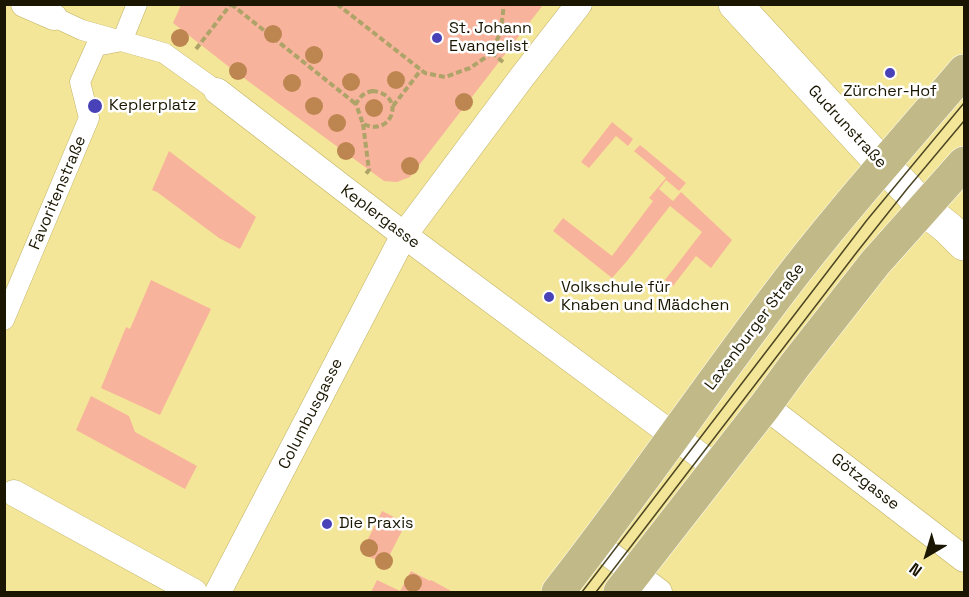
<!DOCTYPE html>
<html>
<head>
<meta charset="utf-8">
<style>
  body { margin:0 }
  #map { position:relative; width:969px; height:597px; overflow:hidden; background:#f4e698; font-family:"Space Grotesk",sans-serif }
  canvas { display:block }
  .frame { position:absolute; inset:0; border:6px solid #1a1601; pointer-events:none }
  .north { position:absolute; left:897px; top:525px; width:60px; height:60px; -webkit-text-stroke:4px #fff; paint-order:stroke; rotate:218deg; font-size:16px; font-weight:700; line-height:24px; text-align:center; color:#1a1601 }
  .north::after { content:''; display:block; margin:auto; width:21px; height:27px; background:#1a1601; clip-path:polygon(50% 0,100% 100%,50% 72%,0 100%) }
</style>
</head>
<body>
<div id="map">
<canvas width="969" height="597"></canvas>
<div class="frame"></div>
<div class="north">N</div>
</div>
<script>
const g = document.querySelector('canvas').getContext('2d');
g.lineJoin = 'round';
function paint(path, color) {
  g.fillStyle = color;
  g.fill(path, 'evenodd');
}
function strokePath(path, color, width, dash) {
  g.strokeStyle = color;
  g.lineWidth = width;
  g.lineCap = dash ? 'butt' : 'round';
  g.setLineDash(dash || []);
  g.stroke(path);
}
function drawText(font, color, halo, rows, align = 'center') {
  g.font = font + ' "Space Grotesk",sans-serif';
  g.lineWidth = 5;
  g.setLineDash([]);
  g.textBaseline = 'middle';
  g.strokeStyle = halo;
  g.fillStyle = color;
  for (const [text, x, y, turn = 0] of rows) {
    g.save();
    g.translate(x, y);
    g.rotate((+turn || 0) * Math.PI / 180);
    g.textAlign = isNaN(turn) ? turn : align;
    if (halo) g.strokeText(text, 0, 0);
    g.fillText(text, 0, 0);
    g.restore();
  }
}
paint(new Path2D(`
  M181,5V4L543,5L410,177L397,182L384,181L233,70L173,23Z
  M612,122L633,139L628,146L616,136L589,168L581,162Z
  M640,145L686,183L679,191L666,180L659,189L673,201L681,192L732,240L711,268L696,256L673,286L665,280L702,232L670,206L627,261L612,278L553,231L563,218L612,256L653,201L649,198L666,178L634,151Z
  M169,151L256,217L240,249L219,238L157,192L152,190Z
  M151,280L211,309L160,415L101,388L126,327L130,329Z
  M91,396L129,416L135,432L197,466L185,489L76,430Z
  M382,511L406,523L385,564L367,556L364,547Z
  M411,571L430,581L431,580L453,592H371L377,580L400,591Z`), '#f8b39c');
const pedestrian = new Path2D(`
  M54,17L82,30L164,53L217,91
  M122,41L137,4
  M4,320L89,118L80,82L96,46L122,41`);
const minor = new Path2D(`
  M24,4L54,17
  M217,91L404,235L717,468
  M765,406L964,559
  M14,493L194,592
  M596,544L659,592
  M218,592L404,235L522,77L579,4`);
const secondary = new Path2D(`
  M735,4L884,166L907,189L924,209L948,228L964,244`);
const primary = new Path2D(`
  M558,592C634,495 704,392 779,293C837,216 902,144 964,71
  M620,592L765,406L795,365L875,263L964,163`);
strokePath(pedestrian, '#beb063', 21);
strokePath(minor, '#beb063', 27);
strokePath(secondary, '#beb063', 34);
strokePath(primary, '#fff', 34);
strokePath(new Path2D(`
  M231,4L356,104
  M337,4L425,73L445,77L470,68L492,53
  M196,49L231,4
  M503,62L492,53L501,30L504,4
  M372,91C406,93 394,138 363,124L356,104C360,96 364,93 372,91Z
  M393,106L421,70
  M363,124L369,170L365,175`), '#aea368', 4, [6, 3]);
strokePath(pedestrian, '#fff', 20);
strokePath(minor, '#fff', 26);
strokePath(secondary, '#fff', 33);
strokePath(primary, '#c1b987', 33);
strokePath(new Path2D(`
  M582,592L867,220L964,103
  M596,592L857,252L907,189L964,121`), '#4c4624', 1.5);
g.fillStyle = '#bd8651';
for (const [x, y] of [
  [273,34],
  [180,38],
  [314,55],
  [238,71],
  [396,80],
  [351,82],
  [292,83],
  [464,102],
  [314,106],
  [374,108],
  [337,123],
  [346,151],
  [410,166],
  [369,548],
  [384,561],
  [413,583]
]) {
  g.beginPath();
  g.arc(x, y, 9, 0, 2 * Math.PI);
  g.fill();
}
for (const [x, y, r, color] of [
  [437,38,6,"#4941b8"],
  [890,73,6,"#4941b8"],
  [95,106,8,"#4941b8"],
  [549,297,6,"#4941b8"],
  [327,524,6,"#4941b8"]
]) {
  const dot = new Path2D();
  dot.arc(x, y, r, 0, 2 * Math.PI);
  g.fillStyle = color;
  g.fill(dot);
  strokePath(dot, '#fff', 2);
}
drawText('16px', '#1a1601', '#fff', [
  ["St. Johann",449,29],
  ["Evangelist",449,47],
  ["Zürcher-Hof",890,92,"center"],
  ["Keplerplatz",109,106],
  ["Volkschule für",561,288],
  ["Knaben und Mädchen",561,306],
  ["Die Praxis",339,524]
], 'left');
drawText('16px', '#1a1601', '#fff', [
  ["Gudrunstraße",847,127,47],
  ["Favoritenstraße",58,193,-67],
  ["Keplergasse",380,217,37],
  ["Laxenburger Straße",755,327,-53],
  ["Columbusgasse",311,414,-63],
  ["Götzgasse",865,482,38]
]);
</script>
</body>
</html>
